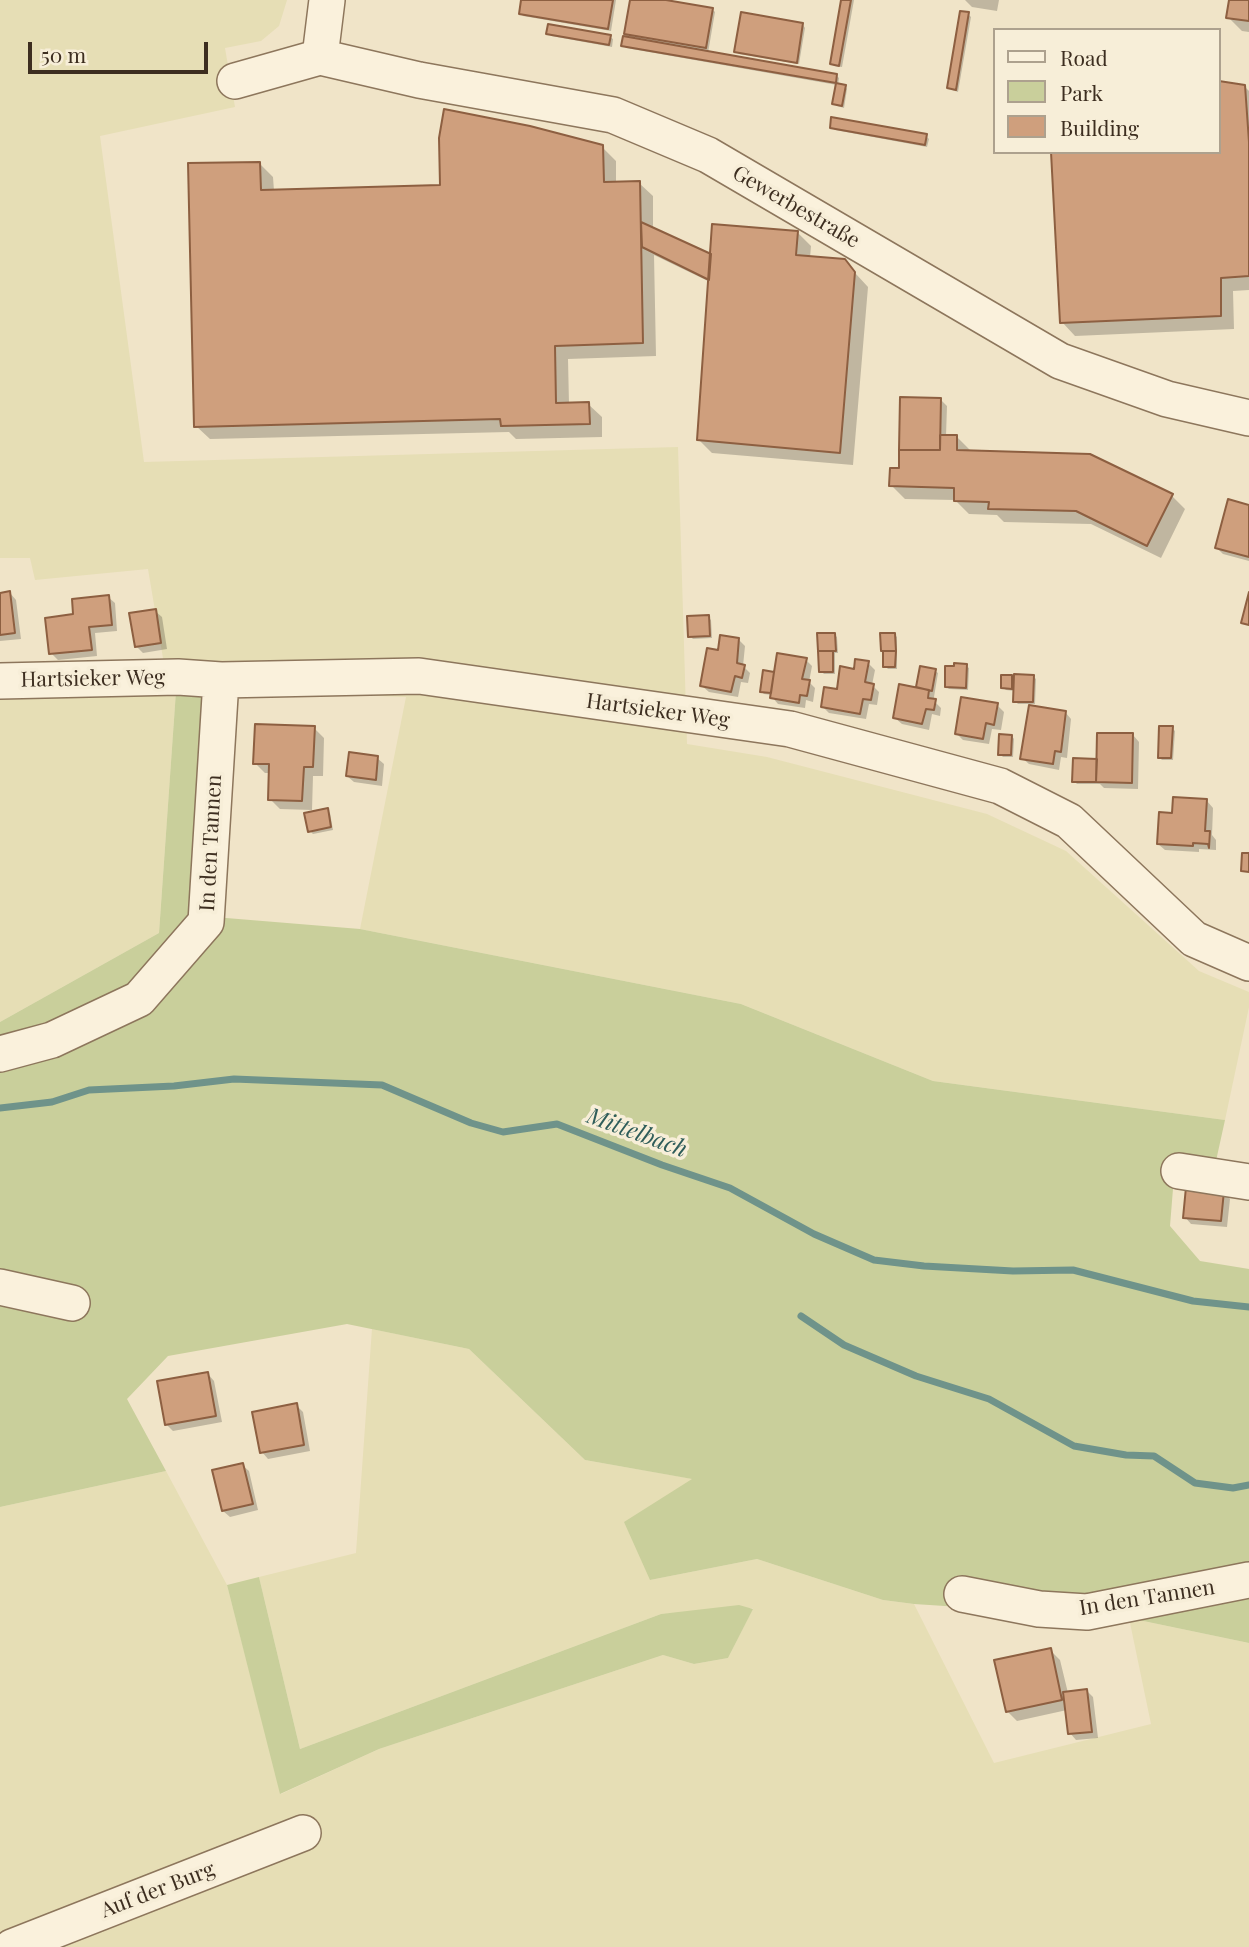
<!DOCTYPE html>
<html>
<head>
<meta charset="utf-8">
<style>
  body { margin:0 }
  #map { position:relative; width:1249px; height:1947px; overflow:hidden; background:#f0e4c8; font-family:"Playfair Display",serif }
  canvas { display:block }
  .legend { position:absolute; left:993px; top:28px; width:228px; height:126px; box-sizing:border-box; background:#f7eed8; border:2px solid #ada18e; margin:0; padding:9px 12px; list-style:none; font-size:21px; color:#3d2e20 }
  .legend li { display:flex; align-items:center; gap:14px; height:35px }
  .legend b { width:35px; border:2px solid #ada18e }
  .scale { position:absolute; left:28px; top:42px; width:180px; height:32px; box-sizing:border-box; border:4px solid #3d2e20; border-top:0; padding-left:9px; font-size:21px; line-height:24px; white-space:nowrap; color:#3d2e20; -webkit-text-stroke:5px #f7eed8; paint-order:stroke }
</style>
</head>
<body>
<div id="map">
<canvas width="1249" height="1947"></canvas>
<ul class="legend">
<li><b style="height:9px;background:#faf1dc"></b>Road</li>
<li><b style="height:19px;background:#c9cf9b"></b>Park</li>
<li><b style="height:19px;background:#cf9f7d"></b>Building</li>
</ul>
<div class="scale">50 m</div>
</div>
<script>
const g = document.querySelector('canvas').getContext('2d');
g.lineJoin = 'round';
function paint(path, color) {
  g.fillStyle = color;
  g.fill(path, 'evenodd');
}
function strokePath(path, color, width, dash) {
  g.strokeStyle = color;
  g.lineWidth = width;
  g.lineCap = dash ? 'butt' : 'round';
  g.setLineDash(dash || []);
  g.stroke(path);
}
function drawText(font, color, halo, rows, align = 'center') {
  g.font = font + ' "Playfair Display",serif';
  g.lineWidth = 7;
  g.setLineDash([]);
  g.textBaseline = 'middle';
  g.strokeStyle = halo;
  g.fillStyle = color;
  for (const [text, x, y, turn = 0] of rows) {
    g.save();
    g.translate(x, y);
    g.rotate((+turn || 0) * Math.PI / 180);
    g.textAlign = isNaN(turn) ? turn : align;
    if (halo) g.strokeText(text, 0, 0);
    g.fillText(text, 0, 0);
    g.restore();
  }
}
paint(new Path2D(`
  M0,0H287L279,26L261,41L225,48L235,107L100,136L144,462L678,447L687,744L767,757L987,814L1066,851L1199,971L1249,992V1007L1225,1120L933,1081L741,1004L360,929L406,697L215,690L176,691L159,933L0,1022V691L167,682L148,569L35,580L30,558H0Z
  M372,1329L469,1349L585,1460L693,1479L650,1580L757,1559L883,1600L914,1604L994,1763L1151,1724L1129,1618L1249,1643V1947H0V1507L166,1471L227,1585L281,1794L379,1749L663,1655L694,1664L728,1658L753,1608L661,1614L300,1749L259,1577L356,1553Z`), '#e6deb5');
paint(new Path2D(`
  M215,690L214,917L360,929L741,1004L933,1081L1225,1120L1214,1170L1175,1164L1170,1226L1200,1261L1249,1269V1643L1129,1618L914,1604L883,1600L757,1559L650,1580L624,1522L692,1479L585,1460L469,1349L347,1324L168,1356L127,1399L166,1471L0,1507V1022L159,933L176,691Z
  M259,1577L300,1749L661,1614L739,1605L753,1609L728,1658L694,1664L663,1655L379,1749L280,1794L227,1585Z`), '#c9cf9b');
paint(new Path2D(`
  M523,0H616L611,31L523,16L521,13Z
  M632,0H655L713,10L715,12L708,53L836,75L839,78L838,85L845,86L847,89L844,108L837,106L834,104L837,85L626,48L623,45L632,40L626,34Z
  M843,0H854L842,67L834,66L831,63Z
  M965,0H999L997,11L972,7Z
  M1231,0H1249V32L1242,31L1228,17Z
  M968,14L971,17L958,92L952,90L949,88Z
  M803,25L805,28L799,64L739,54L736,51Z
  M548,33L610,37L613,39L612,47L551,36Z
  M1245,87L1249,91V290L1233,291L1234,329L1075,336L1062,322L1219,152Z
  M832,128L926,136L929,139L927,147L835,130Z
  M602,147L616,161V183H639L653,196V229L712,256L797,232L811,246L810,258L844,261L868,287L853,465L712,453L699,440L710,282L654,255L656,356L568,359L569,404H588L602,417V437L516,439L509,432L210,439L196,426L259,163L273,177L274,191L442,187Z
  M940,399L947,406L946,436L957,437L970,450V452L1171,495L1185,509L1161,558L1091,524L1004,522L997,515L969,514L955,500L905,499L891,485Z
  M1249,507V561L1223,554L1216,547Z
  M10,593L16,600L21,639L0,641V595Z
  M108,597L115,603L117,631L95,633L97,656L58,660L51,653L75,616Z
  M155,611L162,617L167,649L143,653L136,646Z
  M708,617L711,620L712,638L693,639L690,636Z
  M834,634L837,637L838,653H835V674H824L821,671Z
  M895,635L897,637V669H888L885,666Z
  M738,639L745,646L743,666L750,673L748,683L741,682L738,697L709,692L702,686L719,652Z
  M806,660L812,666L809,682L815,688L813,702L806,700L805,708L778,704L772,697V695L764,694L761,691L765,672L776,674Z
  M868,663L875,670L872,685L879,692L877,705L869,704L866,719L829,713L823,707L855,671Z
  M966,666L969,668L968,690L949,689L946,686Z
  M921,668L935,671L938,673L934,697V701L941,708L940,716L932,714L929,730L902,724L895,718L917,689Z
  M1033,676L1036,679L1035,704H1018L1015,701V691L1006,690L1003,687L1011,677L1016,681Z
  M997,705L1004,712L1001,730L992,729L989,744L963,740L956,733Z
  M1065,712L1071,719L1067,758L1061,757L1059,770L1029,764L1022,758Z
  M314,728L324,738L323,776H313L312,810L280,809L270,799L271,773H265L255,763Z
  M1172,728L1175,731L1173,760H1162L1159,757Z
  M1133,735L1139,742L1138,789L1104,788L1100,784H1077L1074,781Z
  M1012,736L1014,739L1013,757H1003L1000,754Z
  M377,758L384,764L382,786L354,782L347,776Z
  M1207,801L1213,808L1212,835L1216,840V850L1199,849V852L1165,850L1158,844L1174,815Z
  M327,810L330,813L333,830L313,834L310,831Z
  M1224,1192L1230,1199L1227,1227L1191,1224L1185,1217Z
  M208,1374L214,1381L222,1422L173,1431L166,1424Z
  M296,1405L303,1412L310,1451L268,1459L262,1452Z
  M242,1465L249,1471L258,1510L230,1517L223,1511Z
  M1050,1650L1060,1660L1068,1693L1087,1691L1093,1697L1098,1738L1076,1740L1070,1733L1067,1710L1017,1721L1007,1711Z`), '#0003');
strokePath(new Path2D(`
  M0,1108L52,1102L89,1090L174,1086L234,1079L382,1085L471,1123L503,1132L557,1124L662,1165L730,1188L814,1234L874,1260L924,1266L1013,1271L1073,1270L1193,1301L1249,1307
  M801,1316L844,1345L916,1376L989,1399L1074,1446L1126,1455L1154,1456L1195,1483L1233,1488L1249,1485`), '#6f938a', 7);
const building = new Path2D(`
  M521,0H613L608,29L519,14Z
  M630,0H666L713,8L706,48L624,34Z
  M841,0H851L839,66L830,64Z
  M1229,0H1249V21L1226,18Z
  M960,11L969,12L956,90L947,88Z
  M741,12L803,23L797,63L734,52Z
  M548,24L611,35L609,45L546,34Z
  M623,36L837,74L836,83L621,46Z
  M1219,81L1245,85L1249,142V276L1221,278V316L1060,323L1051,152H1219Z
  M836,83L846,85L842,106L832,104Z
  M444,109L530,126L603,145L604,182L640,181L643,343L555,346L556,403L589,402L590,424L501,426L500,419L194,427L188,163L260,162L261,190L440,185L439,138Z
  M831,117L927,134L925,145L830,128Z
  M641,222L711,254L709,280L642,247Z
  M712,224L798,231L796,255L845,259L855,272L840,453L697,440Z
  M900,397L941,398L940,450H899Z
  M940,435H957V450L1090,454L1173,494L1147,546L1076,511L988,509L989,502L954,501V488L889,486L890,468H899V450H940Z
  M1228,499L1249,505V557L1215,548Z
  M10,591L15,633L0,635V593Z
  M1249,592V625L1241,623Z
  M109,595L112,625L89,627L92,650L49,654L45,618L73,614L72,599Z
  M156,609L161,643L135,647L129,613Z
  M709,615L710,636L688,637L687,616Z
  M817,633H835L836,651H818Z
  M880,633H895L896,651H881Z
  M720,635L739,638L737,663L745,665L742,678L735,676L731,692L700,686L707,648L718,650Z
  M818,651H833V672H819Z
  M883,651H896L895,667H883Z
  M777,653L807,658L802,679L810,680L807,696L800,695L799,703L770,698Z
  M855,659L869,661L865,682L874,684L871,700L863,699L860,714L821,707L824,687L837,689L840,666L854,669Z
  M954,663L967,664L966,688L945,687V666H954Z
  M920,666L936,669L932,691L916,687Z
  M763,670L774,672L771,693L760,692Z
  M1014,674L1034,675L1033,702H1013Z
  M1001,675H1012V689L1001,688Z
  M899,684L929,690L928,698L936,699L934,710L926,709L922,724L893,718Z
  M961,697L998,703L994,725L986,723L983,739L955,734Z
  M1029,705L1066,711L1061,752L1055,751L1053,764L1020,759Z
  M255,724L315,726L313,767H304L302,801L268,800L269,764H253Z
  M1159,726H1173L1171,758H1158Z
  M1097,733H1133L1132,783L1096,782Z
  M999,734L1012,735L1011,755H998Z
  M349,752L378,756L376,780L346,776Z
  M1073,758L1097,759L1096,782H1072Z
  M1173,797L1207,799L1205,831H1210L1209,848L1208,844L1193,843V846L1157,844L1159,812L1172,813Z
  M328,808L331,827L308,832L304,813Z
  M1242,853H1249V872L1241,871Z
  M1186,1187L1224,1191L1221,1221L1183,1218Z
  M208,1372L216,1416L165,1425L157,1381Z
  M297,1403L304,1445L260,1453L252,1412Z
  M243,1463L253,1504L222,1511L212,1470Z
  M1051,1648L1062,1700L1006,1712L994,1660Z
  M1087,1689L1092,1732L1068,1734L1063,1692Z`);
paint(building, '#cf9f7d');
strokePath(building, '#8d5f41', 2);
const minor = new Path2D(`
  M320,57L327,0
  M235,81L320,57L419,80L613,115L708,155L1060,361L1167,399L1249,418
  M0,681L178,677L221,680L419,676L790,729L1000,786L1069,821L1194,939L1249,963
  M0,1054L52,1040L139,999L206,922L221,680
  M1179,1171L1249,1182
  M0,1287L72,1303
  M962,1594L1039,1609L1087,1612L1249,1580
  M12,1947L303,1833`);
strokePath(minor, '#8d765c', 38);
strokePath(minor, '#faf1dc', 35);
drawText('21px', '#3d2e20', '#f7eed8', [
  ["Gewerbestraße",796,207,30],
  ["Hartsieker Weg",93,679,-1],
  ["Hartsieker Weg",658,711,8],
  ["In den Tannen",211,843,-87],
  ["In den Tannen",1147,1598,-9],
  ["Auf der Burg",158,1890,-21]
]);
drawText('italic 23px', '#2f5d5a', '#f7eed8', [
  ["Mittelbach",637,1133,20]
]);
</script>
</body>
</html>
